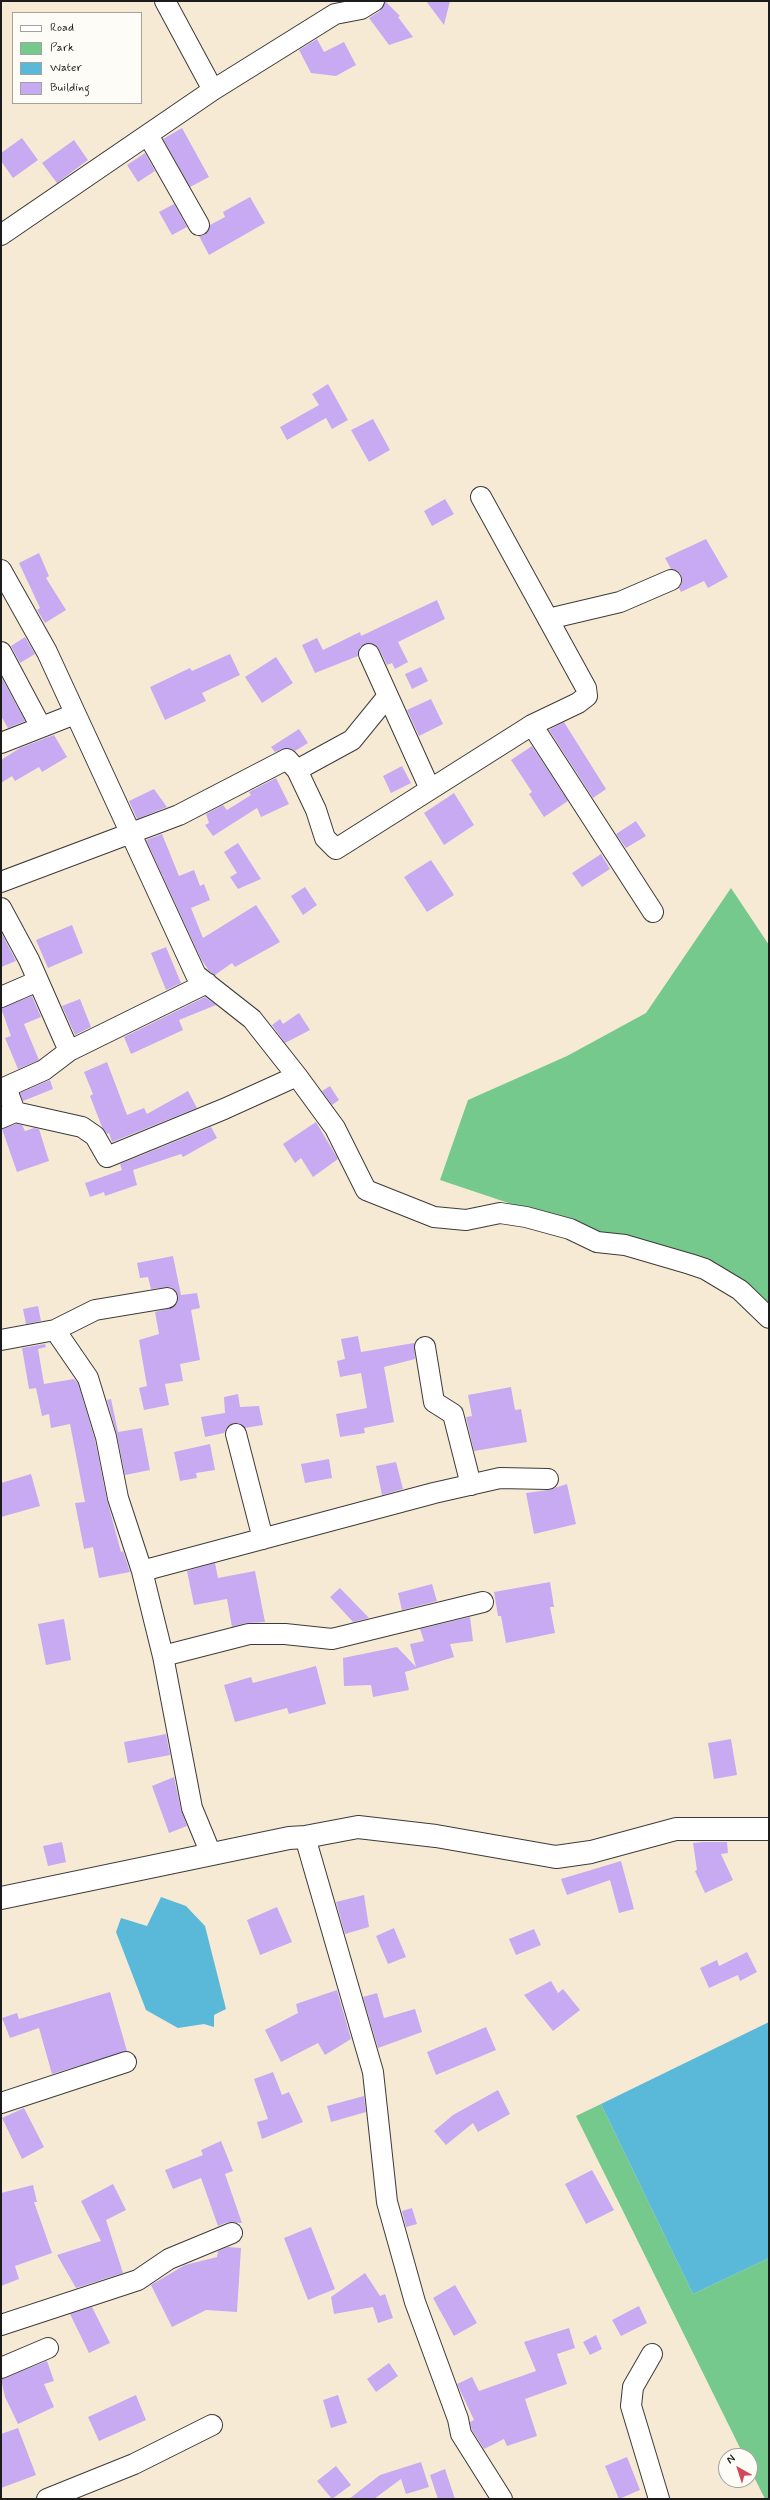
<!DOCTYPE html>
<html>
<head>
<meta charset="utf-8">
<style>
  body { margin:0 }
  #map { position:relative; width:770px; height:2500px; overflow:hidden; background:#f6ead5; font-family:Mynerve,sans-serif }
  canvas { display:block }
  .frame { position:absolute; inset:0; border:2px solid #1c1c1c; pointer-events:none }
  .legend { position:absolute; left:12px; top:12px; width:130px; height:92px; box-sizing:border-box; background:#fdfcf7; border:1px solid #a3a29f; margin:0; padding:5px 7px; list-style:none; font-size:12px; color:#1c1c1c }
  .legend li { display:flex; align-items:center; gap:8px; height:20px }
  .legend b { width:20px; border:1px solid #a3a29f }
  .north { position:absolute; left:718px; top:2448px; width:40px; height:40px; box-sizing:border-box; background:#fdfcf7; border:1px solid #a3a29f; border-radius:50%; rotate:321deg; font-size:11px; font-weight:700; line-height:16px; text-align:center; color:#1c1c1c }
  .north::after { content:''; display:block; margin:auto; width:14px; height:18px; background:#d1495b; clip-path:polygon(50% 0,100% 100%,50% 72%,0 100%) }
</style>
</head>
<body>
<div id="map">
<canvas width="770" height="2500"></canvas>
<div class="frame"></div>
<ul class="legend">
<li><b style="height:5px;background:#fff"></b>Road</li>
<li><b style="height:11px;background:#75c98d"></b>Park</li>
<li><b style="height:11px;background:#5ab8d8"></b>Water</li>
<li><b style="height:11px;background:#c8aaf2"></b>Building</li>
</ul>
<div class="north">N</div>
</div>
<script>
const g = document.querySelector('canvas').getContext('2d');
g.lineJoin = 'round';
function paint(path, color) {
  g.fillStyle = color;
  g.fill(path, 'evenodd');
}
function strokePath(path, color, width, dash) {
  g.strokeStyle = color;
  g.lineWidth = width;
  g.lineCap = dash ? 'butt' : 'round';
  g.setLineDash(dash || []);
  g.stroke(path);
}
paint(new Path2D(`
  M731,888L769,945V1302L705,1269L440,1180L468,1100L567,1056L646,1013Z
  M601,2104L693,2294L769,2258V2499H765L750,2469V2456H744L576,2116Z`), '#75c98d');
paint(new Path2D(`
  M161,1897L186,1906L205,1926L226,2009L214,2015V2027L204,2024L178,2028L146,2010L116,1932L121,1918L147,1926Z
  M769,2022V2258L693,2294L601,2104Z`), '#5ab8d8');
paint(new Path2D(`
  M385,1L400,16L398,17L413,37L389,45L369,18L380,11Z
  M426,1H450L444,25Z
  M317,39L324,52L344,42L356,65L336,76L311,73L299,50Z
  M182,128L209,177L190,187L163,139Z
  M22,138L38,160L13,178L1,161V153Z
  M74,140L88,160L57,183L42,163Z
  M145,153L155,171L138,182L127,165Z
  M250,197L265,223L209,255L199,236L205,235L210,225L225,217L223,212Z
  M174,204L187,227L172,235L159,212Z
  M328,384L348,420L332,429L326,418L287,440L280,427L319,405L312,394Z
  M373,419L390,450L369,462L351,430Z
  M445,499L454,514L432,526L424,511Z
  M706,539L728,577L708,588L704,581L681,592L679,588L682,582L681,575L678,571L671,569L665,558Z
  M39,553L49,576L46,578L66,610L45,623L37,610L40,608L19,563Z
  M437,600L445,619L398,642L408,662L395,669L392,663L387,665L379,649L370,643L360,647L358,656L315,673L302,645L317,638L323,650L360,632L361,636Z
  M25,637L35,654L20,663L11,646Z
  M230,654L240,675L202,693L206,701L165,720L150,687L190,668L192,671Z
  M276,657L293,683L262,703L245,677Z
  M421,667L428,681L412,689L405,674Z
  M1,676L25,721L8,728L1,716Z
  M431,699L443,724L419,736L407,710Z
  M564,722L606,789L593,798L549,730Z
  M299,729L308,743L295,751L286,748L275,752L271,747Z
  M54,735L67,757L42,772L39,767L15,781L12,776L1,783V760L20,748Z
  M532,746L568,801L544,817L529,794L532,792L511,760Z
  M402,766L411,783L391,793L383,776Z
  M276,778L289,804L261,817L257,808L213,836L205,825L209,823L206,814L223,805L227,810L251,795L249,792Z
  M154,789L167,807L137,819L129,801Z
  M454,793L474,825L444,845L424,813Z
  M636,821L646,836L626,848L616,834Z
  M162,834L179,876L194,870L200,886L204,884L210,900L191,908L203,938L256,905L280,942L235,967L232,963L215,975L209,971L201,959L146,840Z
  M238,843L261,879L238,889L230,877L237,873L224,852Z
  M601,854L610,869L582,887L572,873Z
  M431,860L454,895L427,912L404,877Z
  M305,887L317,905L303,915L291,896Z
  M72,925L83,953L48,968L36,940Z
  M1,932L16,961L1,967Z
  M166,947L181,983L166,990L151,953Z
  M32,996L41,1017L24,1024L39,1060L18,1069L5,1038L11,1036L1,1008Z
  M205,997L216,1005L179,1020L183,1030L131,1054L124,1037Z
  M80,999L91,1027L75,1035L62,1006Z
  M299,1013L310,1030L285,1043L272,1025L280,1019L283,1024Z
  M107,1062L127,1115L144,1108L147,1114L188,1091L197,1108L112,1142L109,1133L107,1134L102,1127L90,1096L93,1094L84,1072Z
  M50,1080L53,1089L23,1101L20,1093Z
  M330,1086L339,1100L332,1105L322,1091Z
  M316,1122L338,1159L313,1177L301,1158L295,1163L283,1144Z
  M16,1124L22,1125L25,1131L34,1128L39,1129L49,1161L17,1172L2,1129Z
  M211,1127L217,1138L183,1157L181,1154L133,1170L137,1185L105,1196L104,1192L90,1197L85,1183L122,1170L120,1164Z
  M173,1256L181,1295L197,1293L200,1308L191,1310L200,1360L180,1364L183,1381L165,1384L169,1405L144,1410L139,1388L147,1386L139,1340L159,1334L155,1312L174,1307L178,1296L171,1287L151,1289L148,1277L140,1278L137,1263Z
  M38,1306L41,1321L26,1324L23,1309Z
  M358,1336L361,1352L414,1343L415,1359L384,1367L394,1422L364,1428L365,1433L340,1437L336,1414L367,1408L361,1373L340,1377L337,1361L345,1359L341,1339Z
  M45,1344L46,1347L38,1349L44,1384L74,1379L78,1383L95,1440L107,1500L121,1552L123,1551L130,1572L99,1578L93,1547L84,1549L75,1503L85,1502L70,1424L51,1428L49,1414L42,1416L36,1388L29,1389L22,1348Z
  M511,1387L515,1410L521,1409L527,1442L474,1451L466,1417L472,1416L468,1395Z
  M238,1394L240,1407L259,1406L263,1425L245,1428L239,1423H234L228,1426L224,1433L205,1437L201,1417L225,1413L224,1397Z
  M111,1399L118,1432L142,1428L150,1470L125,1475L117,1435L107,1400Z
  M210,1444L215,1470L196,1473L197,1478L180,1481L174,1452Z
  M329,1459L332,1478L305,1483L301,1464Z
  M396,1462L403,1489L382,1495L376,1466Z
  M31,1474L40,1506L1,1517V1483Z
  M567,1484L576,1524L534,1534L526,1493L548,1490Z
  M215,1563L218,1578L255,1571L265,1622L246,1623L232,1627L227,1599L194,1605L187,1571Z
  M550,1582L554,1607H550L555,1633L506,1643L501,1616H498L494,1592Z
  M432,1584L437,1601L402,1610L398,1593Z
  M340,1588L369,1618L353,1622L330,1597Z
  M470,1617L473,1641L450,1644L454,1657L405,1672L409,1690L373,1697L371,1685L344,1686L343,1658L397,1647L416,1667L410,1644L424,1641L420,1629Z
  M64,1619L71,1660L46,1665L38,1624Z
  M316,1666L326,1704L289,1714L287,1708L235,1722L224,1685L251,1677L253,1683Z
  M166,1734L170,1755L128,1763L124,1742Z
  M731,1739L737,1775L714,1779L708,1743Z
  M174,1777L181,1810L187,1826L169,1833L152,1786Z
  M62,1842L66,1862L48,1866L43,1846Z
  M703,1842H727L728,1853L721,1854L733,1880L705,1893L695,1871L697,1870L693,1843Z
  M621,1861L634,1909L619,1913L610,1880L567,1895L561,1879Z
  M364,1895L369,1927L345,1934L336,1902Z
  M277,1907L292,1942L260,1955L247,1920Z
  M394,1928L406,1957L388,1964L376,1936Z
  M534,1929L541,1945L516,1955L509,1939Z
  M747,1952L757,1972L740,1981L738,1975L709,1988L700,1968L717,1960L719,1966Z
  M551,1981L558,1993L563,1989L580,2010L553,2031L524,1995Z
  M337,1990L351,2039L325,2055L318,2043L281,2062L265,2030L298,2013L296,2004Z
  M110,1992L127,2051L52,2074L39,2028L10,2038L2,2018L17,2013L19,2019Z
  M377,1993L384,2018L415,2009L422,2032L378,2048L363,1997Z
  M486,2027L496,2050L436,2075L427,2052Z
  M273,2072L282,2095L289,2092L303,2122L262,2139L257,2122L268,2119L254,2079Z
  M498,2090L510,2114L478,2132L473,2123L446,2145L434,2131L453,2115Z
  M364,2096L366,2112L331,2122L327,2106Z
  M24,2108L44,2147L22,2159L2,2118Z
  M221,2141L233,2171L225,2174L242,2223L228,2222L218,2226L201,2178L173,2189L165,2170L203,2155L201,2150Z
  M592,2170L614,2210L586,2224L565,2184Z
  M113,2184L126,2210L106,2220L123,2273L76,2288L57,2255L101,2241L81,2201Z
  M33,2185L37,2202H34L52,2253L15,2266L19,2279L1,2286V2193Z
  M412,2208L417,2224L406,2227L402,2211Z
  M311,2227L335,2289L308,2300L284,2238Z
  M228,2247L241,2248L237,2312L206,2310L172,2327L151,2285L185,2265L217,2257L218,2251Z
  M365,2273L380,2296L385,2294L393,2318L378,2323L373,2307L334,2314L331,2297Z
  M455,2285L477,2323L454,2336L433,2298Z
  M639,2306L647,2323L621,2336L612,2320Z
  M92,2307L110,2343L89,2353L70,2314Z
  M569,2328L575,2348L557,2354L567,2384L525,2399L537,2436L507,2446L504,2439L484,2449L472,2430L470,2422L474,2420L457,2384L472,2377L479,2391L536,2371L524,2342Z
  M596,2335L602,2349L590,2355L583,2342Z
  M47,2361L54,2381L44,2384L54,2407L18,2424L5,2397L1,2379Z
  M389,2363L398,2376L376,2392L367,2379Z
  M136,2395L146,2420L99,2441L88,2417Z
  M338,2395L347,2423L331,2428L323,2400Z
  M18,2428L36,2475L1,2488V2434Z
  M627,2457L640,2490L619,2499L605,2466Z
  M421,2462L429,2487L406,2494L401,2479L374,2499H349L380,2475Z
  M336,2466L351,2485L332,2499L317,2481Z
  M445,2469L455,2499H438L430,2475Z`), '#c8aaf2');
const minor = new Path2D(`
  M165,1L213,90
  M148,135L199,225
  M1,235L213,90L335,14L361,9L374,1
  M1,570L47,652L196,975L252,1019L297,1076
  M548,619L620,602L671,580
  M1,652L41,727
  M369,654L430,789
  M532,725L653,912
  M1,743L75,714
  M297,770L352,740L387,697
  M1,882L179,815L287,759L297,770L316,810L325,838L336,849L532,725L578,703L587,696L586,688L481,497
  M1,908L29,960L69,1051
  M1,997L38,981
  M15,1112L6,1087L44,1070L69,1051L207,983
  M1,1118L15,1112L82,1127L95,1136L107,1157L224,1109L297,1076L335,1128L366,1190L434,1217L466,1220L500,1213L526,1217L570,1229L597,1242L625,1245L690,1264L705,1269L740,1290L769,1318
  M55,1330L88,1378L106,1437L118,1498L142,1571
  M1,1340L55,1330L95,1310L167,1298
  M425,1347L434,1402L453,1414L471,1485
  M236,1434L263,1539
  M163,1656L249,1634H285L332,1639L483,1602
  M305,1837L373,2072L387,2202L415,2302L458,2419L461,2434L502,2499
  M211,1854L192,1808L163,1656L142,1571L434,1493L500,1478L548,1479
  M1,2103L126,2062
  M1,2325L138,2280L169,2259L232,2233
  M652,2354L633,2387L631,2406L659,2499
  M1,2368L48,2348
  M47,2499L134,2464L212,2425`);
const secondary = new Path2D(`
  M1,1898L289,1838L305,1837L358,1827L436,1836L556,1857L591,1852L676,1829H769`);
strokePath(minor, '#3d3b38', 22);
strokePath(secondary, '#3d3b38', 24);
strokePath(minor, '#fff', 20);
strokePath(secondary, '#fff', 22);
</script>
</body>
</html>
